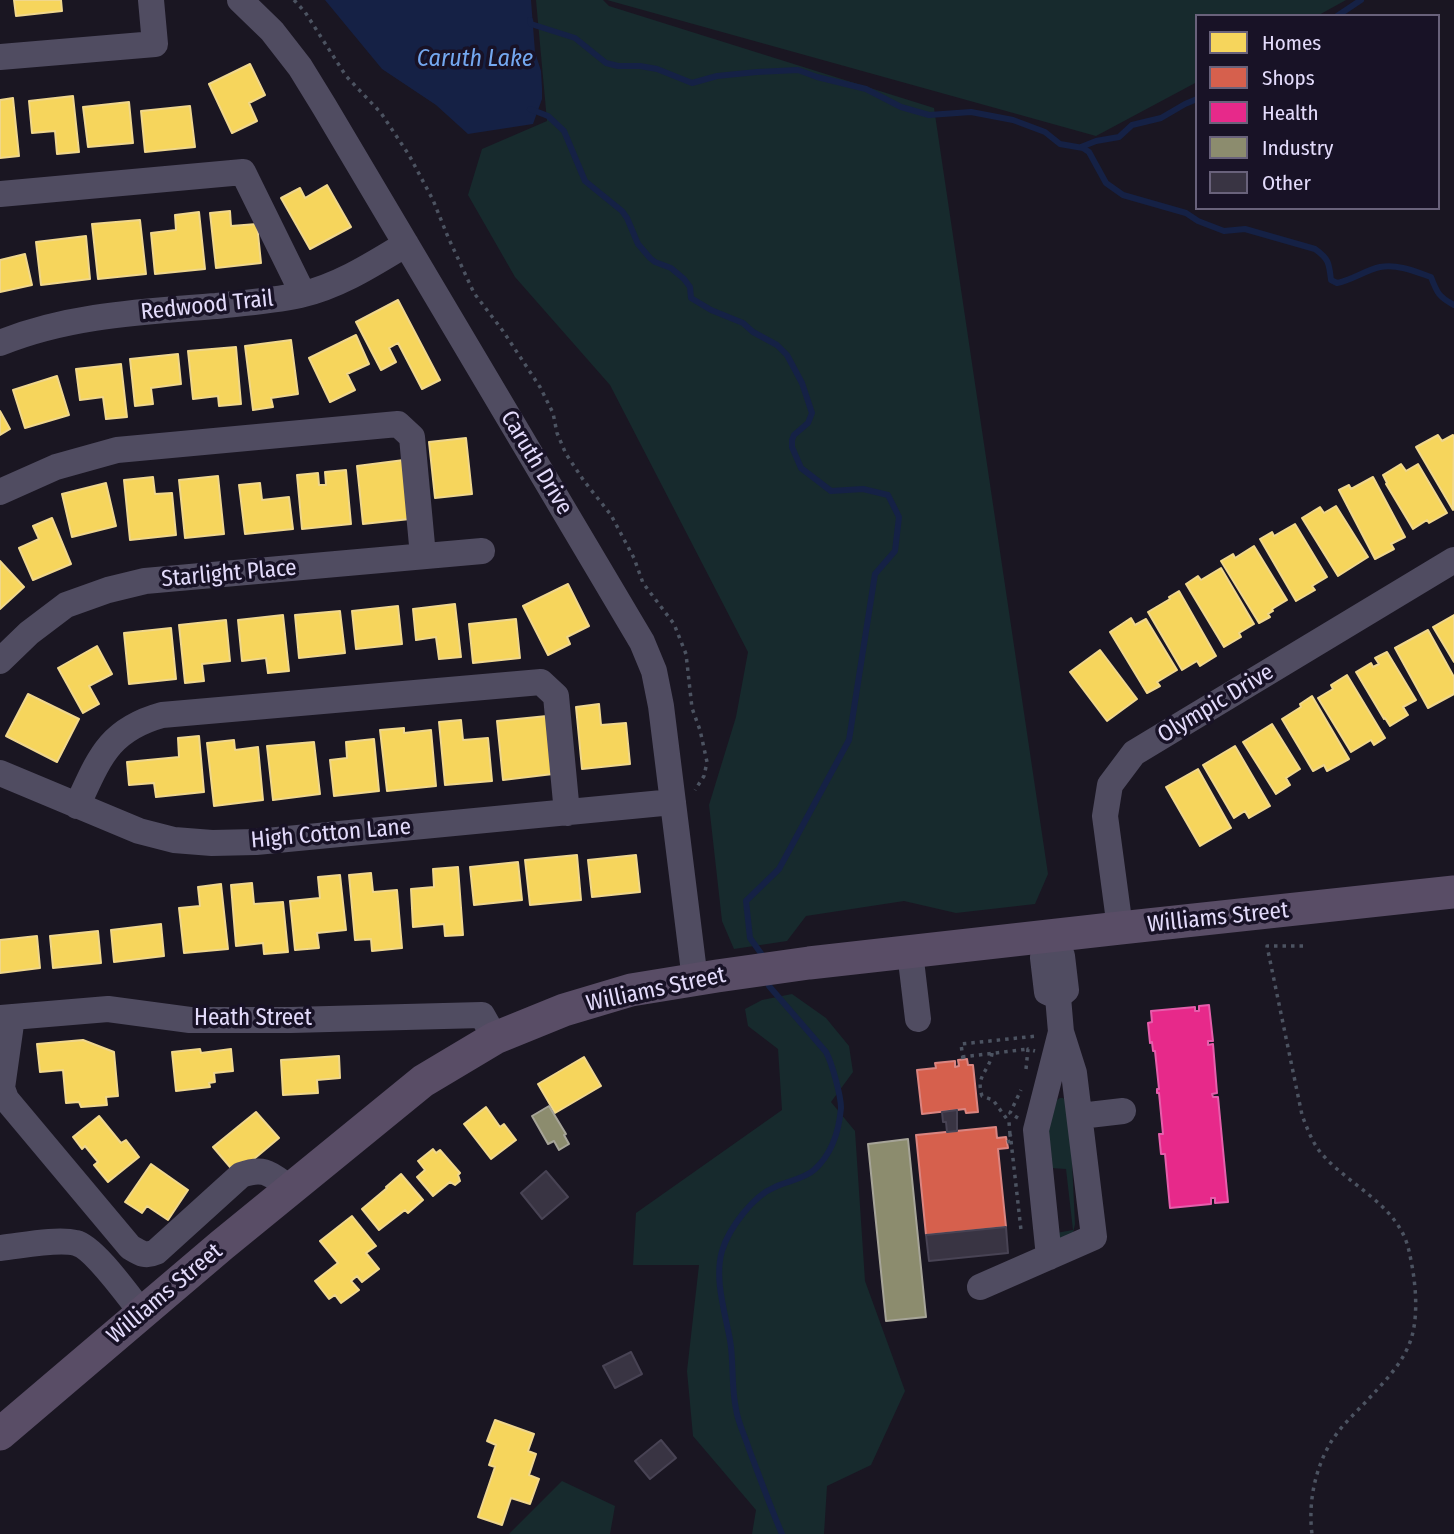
<!DOCTYPE html>
<html>
<head>
<meta charset="utf-8">
<style>
  body { margin:0 }
  #map { position:relative; width:1454px; height:1534px; overflow:hidden; background:#1a1622; font-family:"Fira Sans Condensed",sans-serif }
  canvas { display:block }
  .legend { position:absolute; left:1195px; top:14px; width:245px; height:196px; box-sizing:border-box; background:#181226; border:2px solid #69627b; margin:0; padding:9px 12px; list-style:none; font-size:21px; color:#e3dbfb }
  .legend li { display:flex; align-items:center; gap:14px; height:35px }
  .legend b { width:35px; border:2px solid #69627b }
</style>
</head>
<body>
<div id="map">
<canvas width="1454" height="1534"></canvas>
<ul class="legend">
<li><b style="height:19px;background:#f6d55c"></b>Homes</li>
<li><b style="height:19px;background:#d6604d"></b>Shops</li>
<li><b style="height:19px;background:#e7298a"></b>Health</li>
<li><b style="height:19px;background:#8c8c6e"></b>Industry</li>
<li><b style="height:19px;background:#393443"></b>Other</li>
</ul>
</div>
<script>
const g = document.querySelector('canvas').getContext('2d');
g.lineJoin = 'round';
function paint(path, color) {
  g.fillStyle = color;
  g.fill(path, 'evenodd');
}
function strokePath(path, color, width, dash) {
  g.strokeStyle = color;
  g.lineWidth = width;
  g.lineCap = dash ? 'butt' : 'round';
  g.setLineDash(dash || []);
  g.stroke(path);
}
function drawText(font, color, halo, rows, align = 'center') {
  g.font = font + ' "Fira Sans Condensed",sans-serif';
  g.lineWidth = 7;
  g.setLineDash([]);
  g.textBaseline = 'middle';
  g.strokeStyle = halo;
  g.fillStyle = color;
  for (const [text, x, y, turn = 0] of rows) {
    g.save();
    g.translate(x, y);
    g.rotate((+turn || 0) * Math.PI / 180);
    g.textAlign = isNaN(turn) ? turn : align;
    if (halo) g.strokeText(text, 0, 0);
    g.fillText(text, 0, 0);
    g.restore();
  }
}
paint(new Path2D(`
  M536,0H603L609,6L934,108L1048,874L1035,904L956,913L904,901L806,916L787,941L734,949L722,921L709,805L736,717L748,652L610,385L515,277L468,195L482,149L547,121Z
  M607,0H1346L1317,16H1197V82L1096,136Z
  M792,994L826,1018L849,1046L853,1072L831,1102L855,1131L865,1281L905,1391L871,1465L827,1486L824,1534H752L756,1510L693,1436L687,1371L699,1265H633L636,1213L782,1110L778,1049L748,1026L745,1009L762,1000Z
  M1060,1098H1063L1066,1101L1070,1122L1075,1224L1073,1233L1060,1243L1056,1233L1073,1230L1066,1169L1051,1168L1046,1132L1057,1100Z
  M562,1481L615,1506L610,1534H509Z`), '#172a2d');
paint(new Path2D(`
  M325,0H531L535,52L541,71L542,88V99L533,124L468,134L436,105L382,69Z`), '#152145');
const homes = new Path2D(`
  M14,0H61L62,11L16,16Z
  M250,64L265,95L249,103L257,121L232,133L209,84Z
  M73,96L79,152L57,154L55,131L32,133L29,101Z
  M13,98L19,156L0,158V100Z
  M129,102L133,143L88,147L83,107Z
  M190,106L195,147L145,152L141,111Z
  M327,185L351,227L310,249L281,198L300,188L305,198Z
  M230,211L231,226L257,224L261,263L216,268L210,213Z
  M199,212L205,269L155,274L151,233L176,230L175,215Z
  M140,220L146,274L98,279L92,224Z
  M86,236L90,279L41,285L36,242Z
  M25,254L32,285L0,292V260Z
  M398,300L440,380L422,389L398,343L389,348L396,362L381,370L356,322Z
  M356,335L369,364L347,374L355,390L330,402L309,358Z
  M291,340L298,394L271,398L273,407L253,410L245,346Z
  M236,347L241,404L219,406L218,396L193,399L188,351Z
  M178,354L181,384L151,388L153,404L135,406L130,359Z
  M121,364L127,417L106,419L103,397L80,400L76,369Z
  M57,376L69,415L25,428L13,390Z
  M0,411L10,429L0,435Z
  M1438,435L1442,441L1453,435L1454,437L1453,510L1416,447Z
  M466,438L472,494L435,498L429,442Z
  M404,460L410,519L363,524L357,466Z
  M1401,464L1406,471L1418,464L1447,513L1429,523L1427,520L1413,529L1386,484L1387,483L1383,475Z
  M346,470L351,524L302,529L297,475L318,473L319,485H326L325,472Z
  M218,476L224,534L185,538L179,480Z
  M153,477L155,494L172,493L176,535L130,540L124,480Z
  M1373,477L1405,537L1391,544L1394,549L1375,559L1339,490L1349,485L1351,489Z
  M106,483L116,526L72,537L62,494Z
  M260,483L262,500L289,497L293,529L245,534L239,485Z
  M1336,506L1368,557L1338,576L1302,518L1320,507L1324,513Z
  M52,518L71,564L33,580L19,548L39,539L33,526Z
  M1295,524L1327,577L1312,586L1315,590L1296,601L1260,539L1272,532L1274,536Z
  M1254,546L1287,600L1272,609L1273,611L1268,614L1270,617L1259,623L1221,561L1233,554L1235,558Z
  M0,561L24,587L0,609Z
  M1221,568L1254,624L1239,633L1241,637L1224,647L1186,584L1198,576L1201,580Z
  M568,584L589,626L567,637L570,644L548,655L523,606Z
  M1179,591L1216,656L1200,666L1197,661L1182,670L1148,612L1170,599L1169,597Z
  M455,604L461,657L439,659L436,637L416,640L413,609Z
  M398,606L402,644L356,649L352,611Z
  M340,611L345,653L299,658L295,615Z
  M283,615L289,671L268,673L266,658L242,661L238,620Z
  M1454,615V662L1433,627Z
  M1131,618L1135,625L1146,619L1177,670L1157,682L1160,686L1147,693L1110,632Z
  M516,619L520,658L473,663L469,624Z
  M226,620L230,661L202,664L204,681L185,683L179,625Z
  M171,628L176,679L129,684L124,633Z
  M1428,630L1454,677V694L1428,708L1395,648Z
  M97,646L112,674L89,686L99,704L83,713L58,668Z
  M1100,650L1137,699L1107,721L1070,672Z
  M1387,652L1416,700L1403,707L1408,715L1390,726L1385,718L1384,719L1356,672L1371,663L1373,667L1379,664L1375,658Z
  M1347,675L1385,738L1374,745L1371,740L1351,752L1318,698L1333,689L1331,685Z
  M28,694L79,719L57,762L6,736Z
  M1312,696L1349,759L1327,771L1324,765L1313,771L1282,719L1301,707L1300,704Z
  M599,704L601,725L626,723L630,764L582,769L576,707Z
  M547,716L553,774L503,780L497,721Z
  M461,720L463,740L488,738L492,781L445,785L439,722Z
  M1272,724L1300,769L1286,778L1290,785L1276,794L1243,742Z
  M404,728V733L431,730L436,786L387,791L380,730Z
  M199,736L204,792L156,797L154,783L129,785L127,762L179,757L178,738Z
  M374,739L379,791L334,796L330,760L347,758L346,742Z
  M234,740L235,750L258,747L263,800L214,806L207,743Z
  M314,742L320,794L273,800L267,746Z
  M1235,746L1270,806L1249,818L1245,811L1234,818L1203,765Z
  M1198,769L1231,828L1200,846L1166,787Z
  M577,855L581,900L530,905L525,860Z
  M636,855L640,892L592,897L588,860Z
  M518,862L522,900L474,905L470,867Z
  M458,867L463,935L445,936L444,924L413,927L411,889L434,887L433,869Z
  M371,873L373,892L397,890L402,948L372,951L371,939L355,940L349,875Z
  M340,875L346,930L317,933L319,948L295,950L290,901L320,898L318,877Z
  M252,883L254,904L283,902L288,952L264,954L263,943L236,946L231,885Z
  M221,884L228,949L184,953L179,908L200,906L198,887Z
  M161,924L164,956L114,962L111,930Z
  M98,931L101,963L53,968L50,936Z
  M37,936L40,968L0,973V940Z
  M83,1040L114,1052L118,1096L106,1097L107,1105L81,1107L79,1102L66,1103L63,1070L40,1072L37,1044Z
  M200,1049L201,1053L231,1049L233,1071L214,1073L215,1082L209,1083L210,1087L176,1091L172,1052Z
  M339,1056L340,1078L317,1080L318,1093L283,1095L281,1060Z
  M584,1057L601,1086L555,1113L538,1084Z
  M486,1107L500,1127L504,1124L516,1140L491,1159L464,1124Z
  M256,1112L279,1138L236,1174L213,1147Z
  M99,1116L121,1143L126,1140L139,1157L108,1182L94,1165L98,1162L85,1146L82,1149L73,1137Z
  M433,1149L436,1153L440,1150L460,1173L458,1175L460,1181L455,1185L450,1182L433,1196L417,1177L425,1170L418,1161Z
  M151,1164L188,1190L168,1220L147,1206L142,1213L125,1202Z
  M401,1174L423,1200L408,1213L405,1210L379,1230L362,1209L387,1188L386,1187Z
  M352,1216L376,1246L366,1253L379,1269L362,1282L357,1276L351,1281L359,1290L341,1303L335,1295L329,1299L315,1281L338,1263L320,1241Z
  M495,1420L534,1434L528,1451L536,1454L529,1475L539,1479L530,1504L511,1498L502,1525L478,1517L495,1467L489,1465L496,1445L487,1441Z`);
paint(homes, '#f6d55c');
strokePath(homes, '#f0d78c', 2);
const shops = new Path2D(`
  M967,1059L968,1065H973L978,1112L966,1113L965,1109L922,1114L917,1070L936,1068L935,1063L955,1061V1067L959,1066L958,1060Z
  M996,1127L997,1138L1006,1137L1008,1148L998,1149L1006,1227L926,1235L916,1135Z`);
paint(shops, '#d6604d');
strokePath(shops, '#da8581', 2);
const health = new Path2D(`
  M1209,1005L1213,1041H1208V1045L1213,1044L1217,1093L1212,1094L1213,1097H1218L1228,1202L1215,1203V1198H1211V1204L1170,1208L1165,1154H1161L1159,1134H1163L1159,1093H1157V1089H1159L1155,1051H1153L1152,1042L1150,1043L1148,1023L1152,1022L1151,1011L1195,1007V1011H1199V1006Z`);
paint(health, '#e7298a');
strokePath(health, '#e65eac', 2);
const industry = new Path2D(`
  M549,1106L566,1134L564,1135L569,1144L559,1150L554,1141L548,1144L532,1116Z
  M908,1139L926,1317L886,1321L868,1144Z`);
paint(industry, '#8c8c6e');
strokePath(industry, '#a6a498', 2);
strokePath(new Path2D(`
  M1337,16L1361,0
  M530,20L531,24L575,38L606,63L618,66H640L657,69L692,83L717,76L757,72L798,70L817,77L866,89L901,107L929,115L971,112L1013,120L1045,132L1060,144L1083,148L1089,152L1106,183L1123,195L1186,213L1198,221L1224,231L1245,229L1315,249C1329,259 1329,263 1331,280L1337,283C1352,280 1366,270 1380,267C1398,264 1414,271 1431,277C1437,293 1439,297 1454,305
  M530,109L548,116L564,131L585,181L622,211L627,218L638,244L650,258L655,262L671,268L684,279L690,287L691,298L711,310L743,323L753,332L777,345L787,355L802,383L812,413L808,423L794,435L792,440V447L801,468L831,491L863,489L888,495L899,517L895,551L875,574L849,740L779,869L746,901L750,938L765,959
  M1081,147L1096,141L1119,137L1132,125L1161,118L1185,104L1197,99
  M768,980L769,986L826,1052C832,1063 841,1096 841,1108C839,1131 831,1155 814,1170C804,1179 787,1181 775,1187C753,1196 729,1228 722,1251C714,1279 725,1312 730,1340C734,1363 731,1386 736,1409C738,1423 745,1436 749,1449C760,1478 770,1506 782,1534`), '#152145', 6);
const building = new Path2D(`
  M957,1110V1131L947,1132L946,1122H943L942,1112Z
  M546,1171L568,1197L542,1219L521,1193Z
  M1006,1227L1008,1253L929,1261L926,1235Z
  M631,1352L642,1374L615,1388L603,1366Z
  M661,1440L676,1458L650,1479L635,1461Z`);
paint(building, '#393443');
strokePath(building, '#484354', 2);
strokePath(new Path2D(`
  M294,0L305,12L346,76L381,113L409,155L433,200L448,237L474,293L503,331L540,387L553,413L557,433L566,454L584,481L611,515L634,558L643,583L674,624L686,654L692,708L700,730L707,762L704,776L695,790
  M1303,946H1267L1302,1115C1307,1128 1312,1142 1321,1153C1349,1186 1399,1205 1409,1251C1415,1277 1419,1310 1412,1336C1406,1358 1389,1377 1374,1393C1360,1409 1342,1424 1331,1442C1315,1469 1308,1502 1312,1534
  M992,1053C990,1071 975,1075 982,1096L993,1100L1009,1122L1010,1135
  M962,1057L1028,1049
  M963,1059L961,1044L1037,1036
  M1026,1069L1028,1049L1035,1051
  M1018,1118L1010,1113L1021,1090
  M1011,1141L1021,1230
  M1007,1142L1011,1141L1010,1135L1014,1132`), '#4c5361', 3.5, [3.5, 5]);
strokePath(new Path2D(`
  M240,0L272,31L300,67L324,106L642,642L654,671L661,706L695,980
  M0,57L155,44L151,0
  M0,194L243,172L303,294
  M0,343C69,315 142,312 216,306C244,303 272,301 300,295C339,286 373,264 406,244
  M0,492L56,467L117,450L398,424L412,437L423,556
  M0,661L29,633L66,605L108,590L145,581L482,551
  M0,773L139,831L174,840L212,843L256,842L673,802
  M77,806C99,759 108,730 162,715L541,682L556,696L567,813
  M1120,928L1105,816L1110,785L1134,753L1454,560
  M910,952L918,1019
  M1052,952L1062,956L1066,990L1058,997L1047,992L1043,958Z
  M12,1017L2,1088L6,1099L130,1247C140,1253 145,1257 156,1252L241,1175C266,1166 271,1175 291,1189
  M0,1018L108,1009L190,1020H291L482,1015L495,1038
  M1080,1116L1123,1111
  M0,1248C20,1246 57,1238 76,1243C94,1247 129,1297 142,1313
  M1049,1257L1036,1130L1061,1032
  M980,1287L1094,1237L1074,1073L1061,1032L1058,997`), '#504c61', 26);
strokePath(new Path2D(`
  M0,1434L222,1245L423,1081L495,1038L564,1010L631,990L717,976L809,963L1120,928L1454,892`), '#594d66', 33);
drawText('23px', '#e3dbfb', '#181226', [
  ["Redwood Trail",207,306,-6],
  ["Caruth Drive",536,463,59],
  ["Starlight Place",229,574,-5],
  ["Olympic Drive",1216,704,-31],
  ["High Cotton Lane",331,834,-5],
  ["Williams Street",1218,918,-6],
  ["Williams Street",656,990,-12],
  ["Heath Street",253,1019],
  ["Williams Street",165,1294,-40]
]);
drawText('italic 24px', '#74a8f0', '#181226', [
  ["Caruth Lake",475,59]
]);
</script>
</body>
</html>
